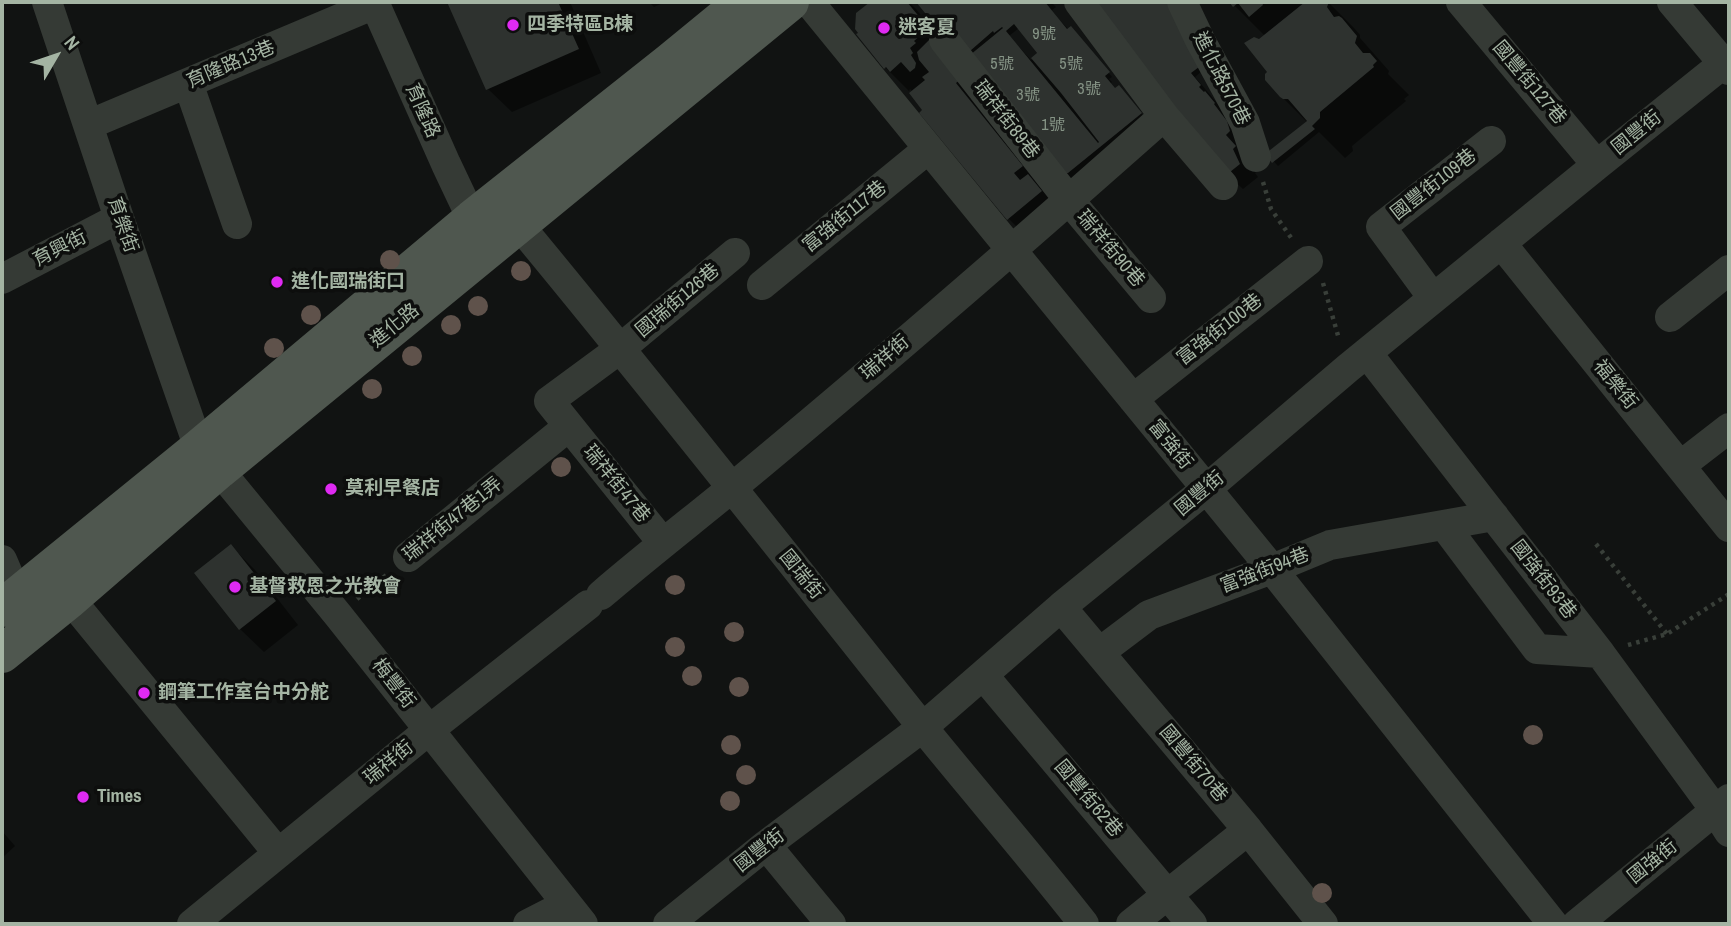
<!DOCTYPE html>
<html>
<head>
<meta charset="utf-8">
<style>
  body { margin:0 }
  #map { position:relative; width:1731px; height:926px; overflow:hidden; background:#111312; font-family:"Archivo Narrow",sans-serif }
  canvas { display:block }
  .frame { position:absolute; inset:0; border:4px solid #a4b4a3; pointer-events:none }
  .north { position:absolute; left:21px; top:21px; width:70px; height:70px; -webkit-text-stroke:5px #0d0e0d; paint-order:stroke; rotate:51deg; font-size:19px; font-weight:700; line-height:28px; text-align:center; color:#a4b4a3 }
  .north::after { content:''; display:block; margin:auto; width:24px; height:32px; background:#a4b4a3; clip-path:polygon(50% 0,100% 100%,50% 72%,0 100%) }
</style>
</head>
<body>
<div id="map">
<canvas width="1731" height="926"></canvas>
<div class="frame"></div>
<div class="north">N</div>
</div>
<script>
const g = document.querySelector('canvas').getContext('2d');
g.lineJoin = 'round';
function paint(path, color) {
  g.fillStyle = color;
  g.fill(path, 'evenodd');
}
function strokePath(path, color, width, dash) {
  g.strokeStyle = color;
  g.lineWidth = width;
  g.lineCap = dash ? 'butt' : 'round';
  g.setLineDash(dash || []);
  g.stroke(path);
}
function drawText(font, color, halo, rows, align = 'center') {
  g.font = font + ' "Archivo Narrow","Noto Sans TC",sans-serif';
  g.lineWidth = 7;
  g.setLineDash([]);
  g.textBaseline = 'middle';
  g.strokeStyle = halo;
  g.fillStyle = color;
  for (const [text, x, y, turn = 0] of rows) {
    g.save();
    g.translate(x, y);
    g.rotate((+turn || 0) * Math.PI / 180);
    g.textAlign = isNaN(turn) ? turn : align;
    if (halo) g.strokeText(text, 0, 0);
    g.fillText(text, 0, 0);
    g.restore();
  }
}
paint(new Path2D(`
  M449,2H570L601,73L512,112L488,89Z
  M649,2H665L654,7Z
  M871,2H909L916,9L948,49L1052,200L1032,242L1009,219L925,110L913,92L910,89L909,91L885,67Z
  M918,2H1051L1056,7L1051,11L1069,30L1075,32L1112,77L1109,79L1112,82L1110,84L1116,90L1123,91L1145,118L1085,188L1068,177L964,57ZM1019,28L1044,63L1036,55L1031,60L1009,36Z
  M1095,2H1168L1202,71L1195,77L1223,110L1258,171L1255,173L1258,177L1243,189L1231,178Z
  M1231,2H1328L1354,28L1360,35V38L1389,71L1388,74L1409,95L1404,99L1406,101L1352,146L1353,151L1345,158L1319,132L1278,166L1268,155L1308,123L1281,96L1269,72L1259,42L1265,36Z
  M231,546L255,570L298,625L264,652L240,629Z
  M2,831L15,846L2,858Z`), '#0007');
paint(new Path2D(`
  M447,2H558L579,49L486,90Z
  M870,2H907L926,25L924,26L927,30L914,41L916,43L910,48L913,53L911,55L916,63L915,68L910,72L901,62L890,72L886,67L884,69L856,34L858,33L855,29L856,13Z
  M916,2H1045L1067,29L1071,26L1110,72L1105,76L1115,88L1119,85L1142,113L1068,173L1056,174L970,55L1003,28L1002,27L994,33L993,31L962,58ZM1014,24L1037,53L1031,58L1061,93L1099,142L1098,143L1006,31Z
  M1093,2H1167L1199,67L1191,73L1201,85L1199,87L1204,92L1205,91L1215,103L1214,104L1227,121L1230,131L1226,135L1236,146L1233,149L1240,164L1225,176Z
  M1229,2H1262L1263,5L1249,17L1238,3L1233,7Z
  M1305,2H1329L1327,7L1334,17L1339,16L1342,18L1357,36L1355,43L1363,53H1370L1377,61L1373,65L1374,67L1320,112V118L1312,126L1315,129L1272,163L1265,154L1307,121L1288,99H1283L1280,97L1265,80V74L1267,72L1244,43L1254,37L1259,39Z
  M930,39L962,78L956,83L1023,166L1014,173L1020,180L1028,174L1042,191L1007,220L919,113L922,110L909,93L925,80L922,77L929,72L919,60L917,52Z
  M231,544L276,601L239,630L194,573Z`), '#2e322f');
strokePath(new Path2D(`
  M1263,182L1271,209L1292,239
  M1323,283L1339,339
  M1596,544L1667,634
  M357,599L389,573
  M1628,645L1667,634L1729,594`), '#393f39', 4.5, [3.5, 5]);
strokePath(new Path2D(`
  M47,2L119,218L199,448L219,470L338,615L583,924
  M374,2L446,164L472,219
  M809,2L1272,569L1553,924
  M1079,2L1164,116L1223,185
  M1182,2L1200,40L1245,123L1256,157
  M1461,2L1597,165
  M1672,2L1729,70
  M944,40L1069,200L1151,298
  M188,83L237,224
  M88,125L375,4
  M519,225C655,389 787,557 920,724C974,791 1031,856 1084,924
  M1501,243L1729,527
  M2,279L119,218
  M762,285L928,149
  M1433,298L1381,227L1491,141
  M1670,317L1729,270
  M1367,353L1600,653L1715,810L1729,832
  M1133,399L1308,261
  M1680,466L1729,428
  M1444,525L1537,649L1600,653
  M663,543L549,401L621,348L735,253
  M408,557L569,426
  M2,560L17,595
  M601,595C644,558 689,523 733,487C879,366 1022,242 1164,116
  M70,599L278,853
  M1061,607L1248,830L1323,924
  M1100,652L1149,615L1272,569L1330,545L1494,516
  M983,675L1192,924
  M766,845L831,924
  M192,924L429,730L588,605
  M528,924L567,904
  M668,924L766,845L923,727L1061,607L1206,489L1348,368L1597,165L1729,59
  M1131,924L1248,830
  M1577,924L1729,799`), '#353a35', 30);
strokePath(new Path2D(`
  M2,608L199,448L472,219L670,62L743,2
  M2,654L70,599L219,470L790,2`), '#4f574f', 38);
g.fillStyle = '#5f524b';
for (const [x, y] of [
  [390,260],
  [521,271],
  [478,306],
  [311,315],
  [451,325],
  [274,348],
  [412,356],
  [372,389],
  [561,467],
  [675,585],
  [734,632],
  [675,647],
  [692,676],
  [739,687],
  [1533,735],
  [731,745],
  [746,775],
  [730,801],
  [1322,893]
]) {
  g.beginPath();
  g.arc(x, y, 10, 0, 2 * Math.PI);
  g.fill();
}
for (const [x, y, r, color] of [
  [513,25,7,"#df2af2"],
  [884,28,7,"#df2af2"],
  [277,282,7,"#df2af2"],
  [331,489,7,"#df2af2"],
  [235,587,7,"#df2af2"],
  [144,693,7,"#df2af2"],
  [83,797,7,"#df2af2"]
]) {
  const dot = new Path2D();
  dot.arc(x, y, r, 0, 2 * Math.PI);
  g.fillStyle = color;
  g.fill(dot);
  strokePath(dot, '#0d0e0d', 2.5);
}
drawText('16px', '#869486', null, [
  ["9號",1044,35],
  ["5號",1002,65],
  ["5號",1071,65],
  ["3號",1089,90],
  ["3號",1028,96],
  ["1號",1053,126]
]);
drawText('bold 19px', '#a4b4a3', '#0d0e0d', [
  ["四季特區B棟",527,25],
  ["迷客夏",898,28],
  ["進化國瑞街口",291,282],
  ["莫利早餐店",345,489],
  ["基督救恩之光教會",249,587],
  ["鋼筆工作室台中分舵",158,693],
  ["Times",97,797]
], 'left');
drawText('19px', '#a4b4a3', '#0d0e0d', [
  ["育隆路13巷",231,65,-23],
  ["進化路570巷",1221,79,63],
  ["國豐街127巷",1529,83,50],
  ["育隆路",422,111,66],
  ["瑞祥街89巷",1006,120,52],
  ["國豐街",1637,133,-39],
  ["國豐街109巷",1434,185,-38],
  ["富強街117巷",845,217,-39],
  ["育樂街",122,225,71],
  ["育興街",60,249,-27],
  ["瑞祥街90巷",1110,249,50],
  ["國瑞街126巷",678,301,-40],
  ["進化路",395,326,-39],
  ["富強街100巷",1220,330,-38],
  ["瑞祥街",885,358,-40],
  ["福樂街",1615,385,51],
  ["富強街",1170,445,51],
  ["瑞祥街47巷",616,484,51],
  ["國豐街",1200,494,-40],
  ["瑞祥街47巷1弄",453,520,-39],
  ["富強街94巷",1265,571,-21],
  ["國瑞街",801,575,51],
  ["國強街93巷",1543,580,52],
  ["梅豐街",393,684,52],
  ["瑞祥街",389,763,-39],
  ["國豐街70巷",1193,764,50],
  ["國豐街62巷",1088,799,50],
  ["國豐街",760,851,-38],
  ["國強街",1653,862,-39]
]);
</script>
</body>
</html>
